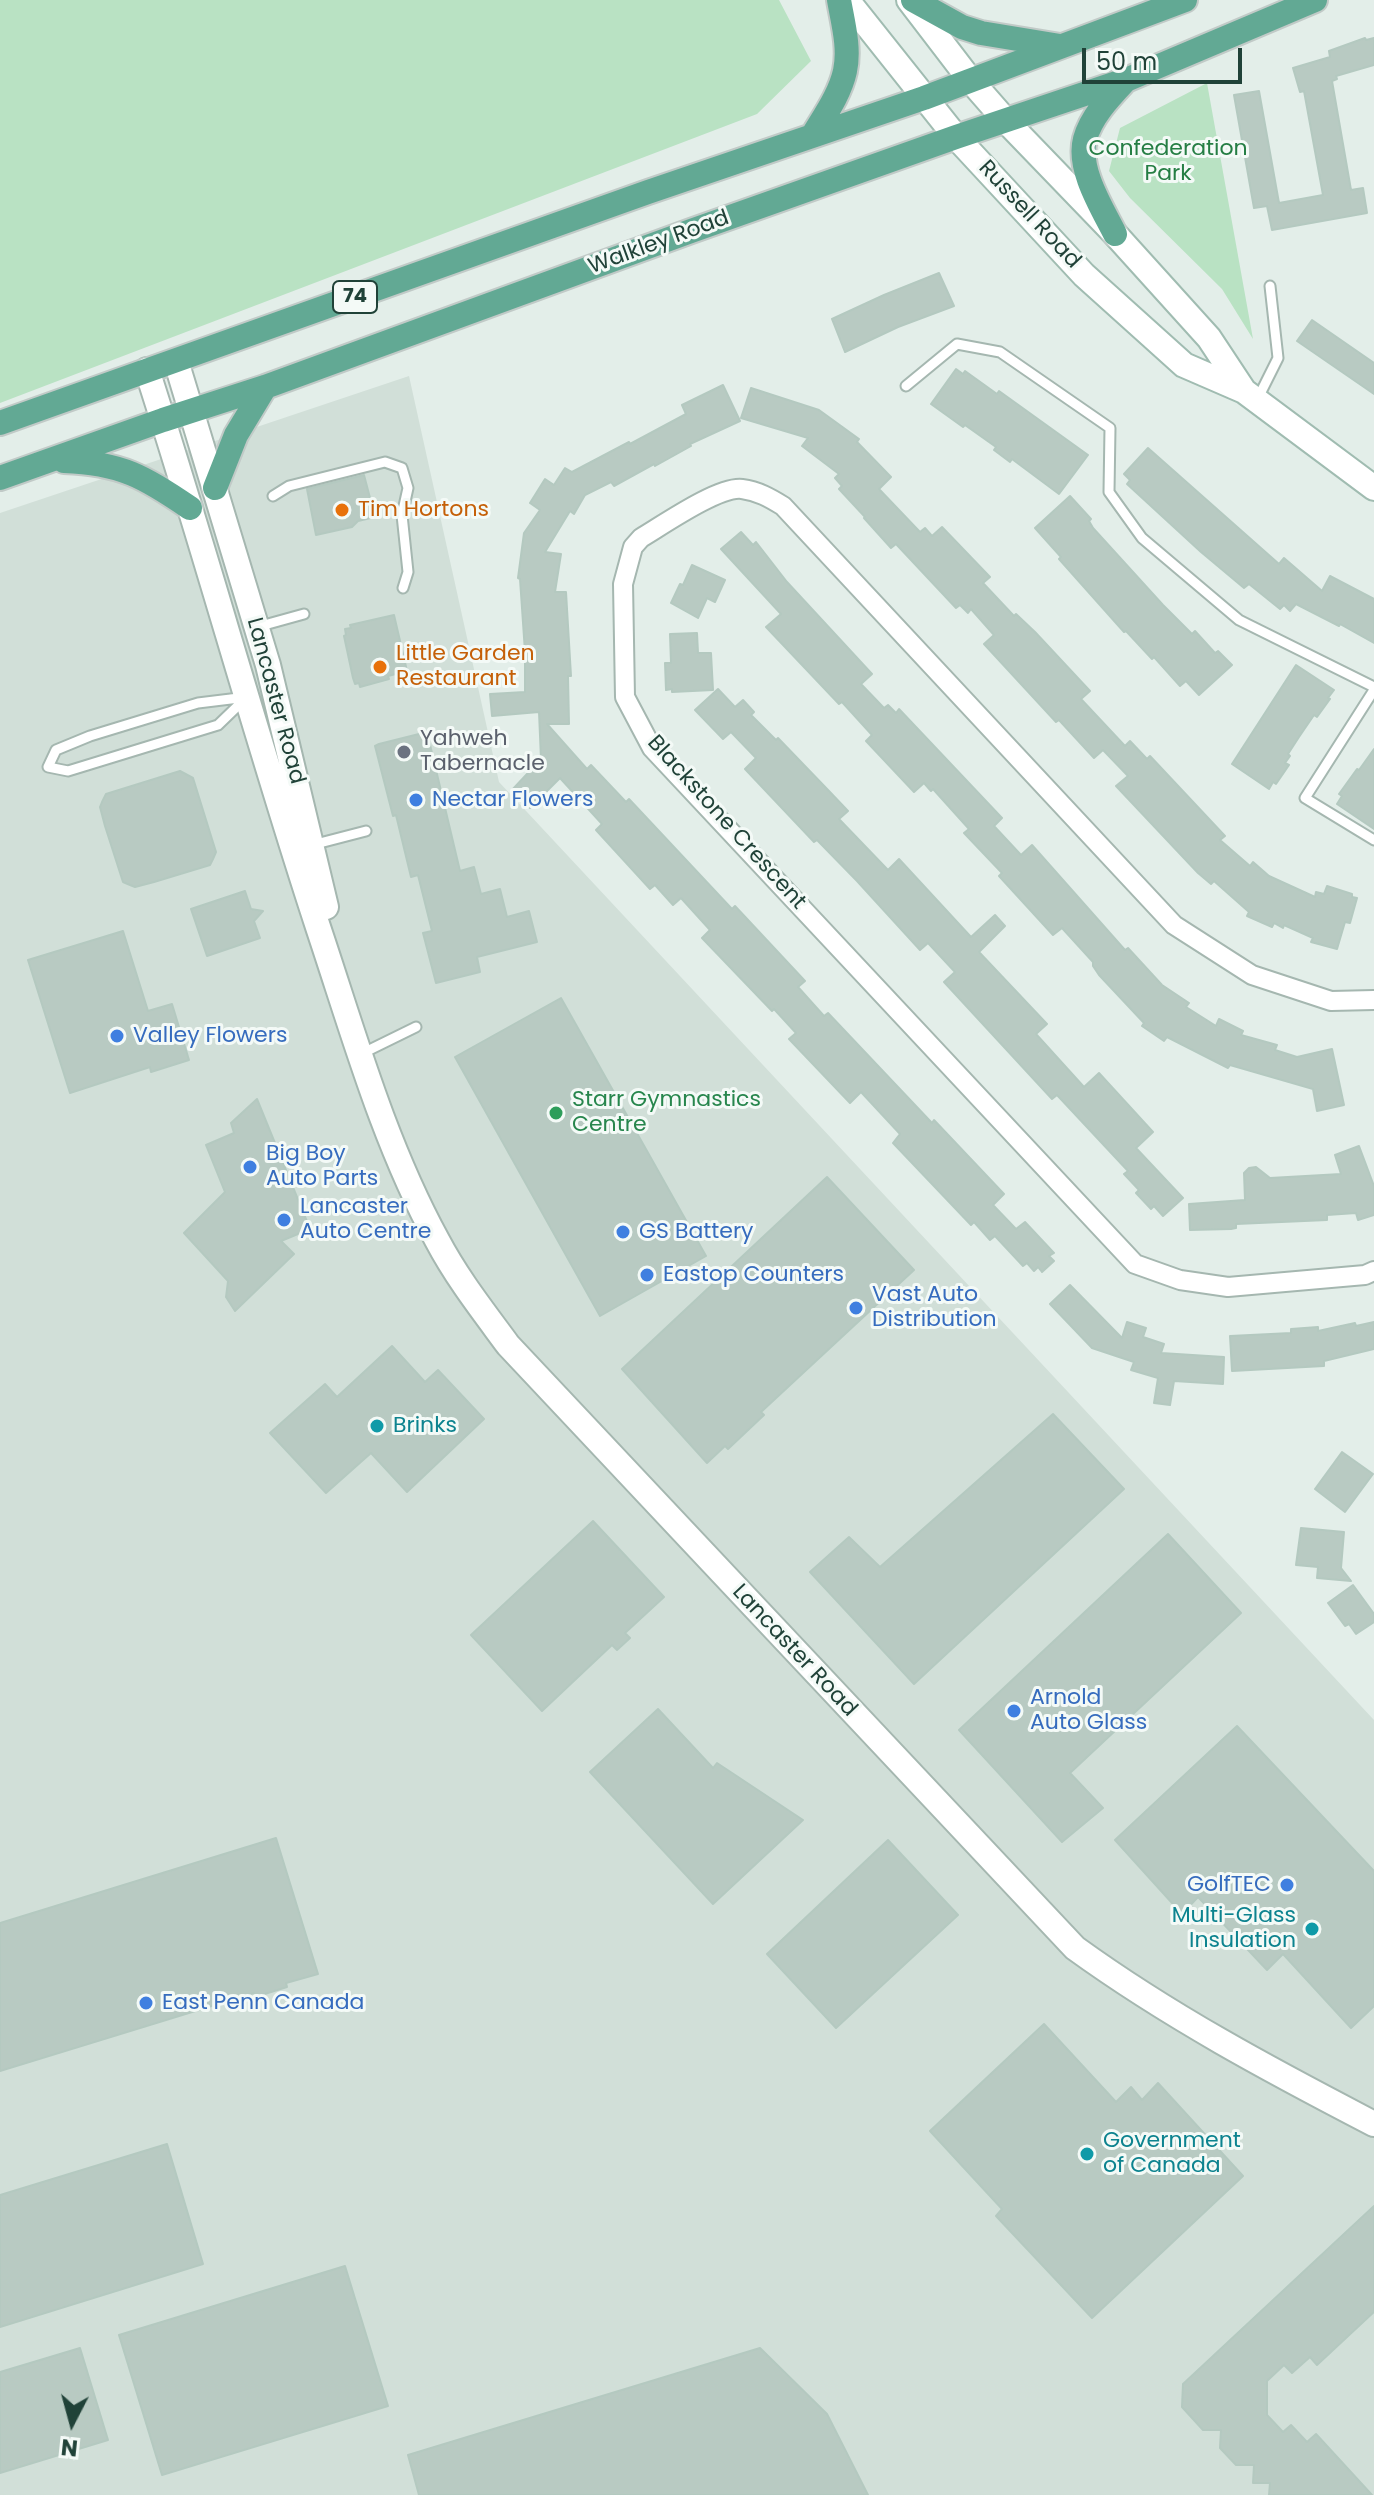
<!DOCTYPE html>
<html>
<head>
<meta charset="utf-8">
<style>
  body { margin:0 }
  #map { position:relative; width:1374px; height:2495px; overflow:hidden; background:#e3eee9; font-family:Poppins,sans-serif }
  canvas { display:block }
  .north { position:absolute; left:32px; top:2383px; width:80px; height:80px; -webkit-text-stroke:6px #f4faf7; paint-order:stroke; rotate:186deg; font-size:22px; font-weight:700; line-height:32px; text-align:center; color:#204238 }
  .north::after { content:''; display:block; margin:auto; width:28px; height:36px; background:#204238; clip-path:polygon(50% 0,100% 100%,50% 72%,0 100%) }
  .scale { position:absolute; left:1082px; top:48px; width:160px; height:36px; box-sizing:border-box; border:4px solid #204238; border-top:0; padding-left:10px; font-size:24px; line-height:28px; white-space:nowrap; color:#204238; -webkit-text-stroke:6px #f4faf7; paint-order:stroke }
</style>
</head>
<body>
<div id="map">
<canvas width="1374" height="2495"></canvas>
<div class="north">N</div>
<div class="scale">50 m</div>
</div>
<script>
const g = document.querySelector('canvas').getContext('2d');
g.lineJoin = 'round';
function paint(path, color) {
  g.fillStyle = color;
  g.fill(path, 'evenodd');
}
function strokePath(path, color, width, dash) {
  g.strokeStyle = color;
  g.lineWidth = width;
  g.lineCap = dash ? 'butt' : 'round';
  g.setLineDash(dash || []);
  g.stroke(path);
}
function drawText(font, color, halo, rows, align = 'center') {
  g.font = font + ' Poppins,sans-serif';
  g.lineWidth = 6;
  g.setLineDash([]);
  g.textBaseline = 'middle';
  g.strokeStyle = halo;
  g.fillStyle = color;
  for (const [text, x, y, turn = 0] of rows) {
    g.save();
    g.translate(x, y);
    g.rotate((+turn || 0) * Math.PI / 180);
    g.textAlign = isNaN(turn) ? turn : align;
    if (halo) g.strokeText(text, 0, 0);
    g.fillText(text, 0, 0);
    g.restore();
  }
}
paint(new Path2D(`
  M409,376L499,782L1374,1720V2495H0V513Z`), '#d1dfd8');
paint(new Path2D(`
  M0,0H779L811,61L757,114L0,403Z
  M1207,83L1253,339L1222,289L1130,198L1109,171L1120,128Z`), '#b9e2c3');
const building = new Path2D(`
  M1365,38L1366,40L1374,38V65L1336,76L1337,79L1332,81L1351,190L1363,188L1367,213L1272,230L1267,206L1254,208L1234,95L1259,91L1279,203L1323,195L1304,91L1300,92L1293,68L1330,57L1329,51Z
  M939,273L954,306L898,327L845,352L832,319L884,295Z
  M1312,320L1374,363V394L1297,341Z
  M956,369L963,374L965,371L997,394L999,391L1088,455L1059,494L1012,459L1010,462L994,450L996,447L965,425L963,427L931,404Z
  M723,385L740,421L690,444L691,446L655,466L654,464L614,486L611,482L585,495L574,514L570,511L545,552L561,554L555,592H566L571,676H568L569,724H547L587,769L591,765L626,802L629,799L732,909L735,906L805,981L798,987L824,1016L828,1013L932,1123L934,1120L1004,1194L993,1205L1016,1229L1025,1222L1054,1253L1049,1256L1054,1261L1042,1272L1038,1267L1034,1271L1027,1263L1023,1266L995,1236L990,1240L974,1222L971,1225L893,1143L900,1134L861,1092L850,1103L789,1039L796,1033L774,1009L772,1011L702,938L710,930L681,898L673,905L655,885L650,889L596,830L602,824L560,778L530,808L512,790L541,759L539,712L492,716L490,694L525,692V652L520,579L518,578L524,533L540,510L530,503L545,479L554,485L565,468L572,472L629,442L630,444L686,414L682,405Z
  M751,388L819,410L859,439L857,442L891,477L879,489L920,532L925,528L932,536L942,527L990,577L983,583L1014,616L1016,614L1035,632L1090,691L1081,699L1125,746L1130,741L1147,759L1150,756L1225,836L1220,840L1250,866L1253,862L1269,876L1315,897L1316,892L1324,894L1327,886L1352,894V897L1357,898L1350,923L1345,922L1337,949L1311,942L1313,938L1284,925L1283,928L1274,923L1272,927L1247,916L1249,912L1214,881L1211,884L1198,873L1116,786L1128,776L1103,750L1094,758L1059,720L1056,722L984,644L994,635L971,609L968,613L960,605L956,608L896,544L891,548L864,518L865,517L839,489L842,486L835,478L839,474L802,446L808,438L741,418Z
  M1148,448L1279,564L1284,558L1322,591L1330,576L1374,599V643L1340,624L1339,626L1296,604L1290,611L1284,605L1280,609L1249,584L1244,588L1201,552L1127,484L1130,480L1124,474Z
  M364,475L375,517L358,521L352,527L316,535L307,489Z
  M1070,496L1091,519L1089,521L1093,528L1163,605L1192,634L1195,631L1215,653L1218,651L1232,665L1199,695L1186,681L1180,686L1154,657L1152,659L1126,631L1124,632L1059,559L1061,557L1035,528Z
  M741,532L753,545L756,542L787,582L872,674L861,684L884,708L888,705L896,713L899,709L1002,818L994,826L1021,855L1032,845L1125,950L1128,948L1162,985L1189,1003L1186,1007L1216,1026L1219,1019L1243,1031L1241,1035L1277,1045L1275,1050L1297,1057L1332,1049L1344,1105L1317,1111L1313,1089L1230,1065L1228,1068L1167,1037L1164,1041L1142,1026L1144,1023L1099,975L1093,966V962L1062,928L1053,935L999,876L1002,873L964,833L969,829L933,789L931,791L924,783L914,792L866,741L872,735L842,702L839,704L766,627L781,614L721,549Z
  M692,565L725,580L715,602L707,598L698,618L671,603L680,584L683,585Z
  M394,615L407,671L388,676L389,679L360,687L359,683L355,684L353,678L344,636L346,635L345,629L351,628L350,625Z
  M697,633L698,653H711L713,690L672,692V689L666,690L665,663H671L670,634Z
  M1296,665L1334,690L1328,698L1330,699L1317,717L1314,715L1299,737L1288,754L1290,756L1285,763L1289,765L1276,784L1273,782L1269,789L1232,764Z
  M718,689L735,707L743,700L754,712L751,715L776,740L778,738L829,791L848,811L839,819L888,870L899,859L971,937L995,915L1005,926L979,952L1047,1024L1036,1034L1084,1087L1099,1073L1153,1132L1136,1148L1183,1198L1163,1216L1154,1206L1151,1209L1136,1193L1139,1190L1124,1174L1128,1171L1057,1095L1052,1099L944,982L955,972L928,943L920,950L857,881L817,840L814,842L745,769L756,758L731,732L723,739L695,710Z
  M427,732L460,871L474,867L481,894L500,889L507,917L529,911L537,942L477,957L480,972L436,983L423,933L432,931L418,875L411,877L396,815L393,816L375,746L379,744Z
  M1374,749V829L1337,804L1342,796L1339,794L1357,769L1359,770Z
  M180,771L193,778L216,852L213,859L210,865L154,882L135,887L130,885L123,882L105,826L100,807L102,802L106,794Z
  M245,891L251,909L263,911L254,921L260,938L207,956L191,909Z
  M123,931L148,1011L172,1004L189,1060L151,1072L150,1067L70,1093L28,960Z
  M561,998L706,1256L600,1316L455,1057Z
  M257,1099L310,1229L281,1241L294,1254L235,1311L226,1297L228,1281L184,1233L225,1192L206,1145L234,1133L231,1123Z
  M1359,1146L1374,1186V1215L1358,1220L1356,1213L1327,1215V1220L1236,1224V1228L1231,1229L1190,1230L1189,1204L1245,1200L1244,1173L1249,1168L1256,1167L1270,1178L1341,1174L1335,1155Z
  M827,1177L914,1270L761,1412L764,1415L728,1449L725,1446L707,1463L622,1369Z
  M1070,1285L1122,1338L1127,1322L1146,1328L1143,1337L1164,1344L1161,1353L1224,1357L1223,1384L1174,1381L1170,1405L1154,1403L1158,1378L1131,1370L1134,1362L1092,1348L1050,1304Z
  M1374,1322V1349L1324,1361V1366L1232,1371L1230,1336L1291,1333V1329L1318,1327V1331L1355,1323L1356,1326Z
  M392,1346L425,1382L438,1370L484,1419L407,1492L371,1453L326,1493L270,1433L325,1384L337,1397Z
  M1053,1414L1124,1489L914,1684L810,1572L849,1537L880,1567Z
  M1342,1452L1373,1474L1345,1512L1315,1489Z
  M593,1521L664,1597L625,1633L630,1638L617,1650L612,1645L542,1711L471,1635Z
  M1301,1528L1344,1532L1341,1568L1351,1581L1317,1578L1318,1567L1296,1565Z
  M1168,1534L1241,1613L1070,1773L1103,1808L1062,1842L959,1730Z
  M1353,1585L1374,1614V1622L1356,1634L1349,1624L1345,1626L1328,1603Z
  M658,1709L713,1768L717,1763L803,1820L713,1904L590,1772Z
  M1237,1726L1374,1871V2006L1351,2028L1283,1954L1267,1970L1198,1897L1182,1914L1115,1840Z
  M276,1838L318,1974L286,1983L287,1987L255,1997L254,1993L0,2071V1923Z
  M888,1840L958,1915L836,2028L767,1954Z
  M1044,2024L1116,2102L1131,2087L1142,2100L1158,2083L1243,2176L1092,2318L996,2216L1002,2209L930,2131Z
  M167,2144L203,2264L0,2327V2195Z
  M1374,2206V2312L1317,2365L1310,2357L1292,2373L1284,2365L1267,2381V2415L1283,2432L1291,2425L1307,2442L1316,2434L1372,2495H1269L1270,2483H1253L1254,2465H1236L1220,2448L1221,2430H1203L1182,2407L1183,2384Z
  M345,2266L388,2406L162,2475L119,2335Z
  M80,2348L108,2440L0,2473V2372Z
  M760,2348L827,2414L868,2495H419L408,2455Z`);
paint(building, '#b8cac2');
strokePath(building, '#b4c9c0', 2);
const service = new Path2D(`
  M906,386L957,344L1000,352L1110,428L1109,492L1142,538L1239,620L1374,687
  M1257,400L1278,358L1270,286
  M273,496L289,486L385,462L402,468L408,488L402,515L408,572L403,588
  M257,627L304,614
  M1374,690L1305,798L1374,840
  M247,697L218,725L68,771L48,767L56,750L90,736L198,703Z
  M312,845L366,831
  M361,1054L416,1027`);
const minor = new Path2D(`
  M1374,1000L1331,1001L1252,975L1174,925L783,506C770,498 758,491 742,489C719,486 663,525 641,538L633,547L623,584L625,697L652,748L1135,1264L1180,1280L1228,1287L1365,1275L1374,1271`);
const tertiary = new Path2D(`
  M176,361L268,665L326,907
  M147,370C207,556 258,745 319,930C354,1035 384,1143 437,1240C457,1278 483,1311 508,1345L1075,1948C1169,2016 1270,2070 1374,2124`);
const secondary = new Path2D(`
  M847,0L956,137L1084,275L1184,365L1244,391L1374,488
  M909,0L971,81L1006,121L1115,234L1209,338L1244,391`);
const primary = new Path2D(`
  M913,0L962,27L981,33L1060,46
  M813,135C825,115 840,94 845,71C850,48 843,23 839,0
  M1115,234C1102,208 1077,169 1085,139C1091,117 1109,98 1124,82
  M0,423L648,192L924,98L1185,0
  M64,461C121,463 145,477 190,508
  M0,478L163,420L265,387L691,231L956,137L1126,80L1315,0
  M215,488L236,435L265,387`);
strokePath(service, '#a5b7b0', 13);
strokePath(minor, '#a5b7b0', 22);
strokePath(tertiary, '#a5b7b0', 28);
strokePath(secondary, '#a0bcb1', 28);
strokePath(primary, '#c1cac7', 28);
strokePath(service, '#fff', 9);
strokePath(minor, '#fff', 18);
strokePath(tertiary, '#fff', 24);
strokePath(secondary, '#fff', 24);
strokePath(primary, '#62a994', 24);
for (const [x, y, r, color] of [
  [342,510,8,"#e8710a"],
  [380,667,8,"#e8710a"],
  [404,752,8,"#6b7280"],
  [416,800,8,"#3f7fe0"],
  [117,1036,8,"#3f7fe0"],
  [556,1113,8,"#2e9e5b"],
  [250,1167,8,"#3f7fe0"],
  [284,1220,8,"#3f7fe0"],
  [623,1232,8,"#3f7fe0"],
  [647,1275,8,"#3f7fe0"],
  [856,1308,8,"#3f7fe0"],
  [377,1426,8,"#0f9aa8"],
  [1014,1711,8,"#3f7fe0"],
  [1287,1885,8,"#3f7fe0"],
  [1312,1929,8,"#0f9aa8"],
  [146,2003,8,"#3f7fe0"],
  [1087,2154,8,"#0f9aa8"]
]) {
  const dot = new Path2D();
  dot.arc(x, y, r, 0, 2 * Math.PI);
  g.fillStyle = color;
  g.fill(dot);
  strokePath(dot, '#f4faf7', 3);
}
for (const [x, y, w] of [
  [355,297,44]
]) {
  const box = new Path2D();
  box.roundRect(x - w / 2, y - 16, w, 32, 6);
  g.fillStyle = '#f4faf7';
  g.fill(box);
  strokePath(box, '#204238', 2);
}
drawText('bold 20px', '#204238', null, [
  ["74",355,297]
]);
drawText('22px', '#257e44', '#f4faf7', [
  ["Confederation",1168,149],
  ["Park",1168,174]
]);
drawText('22px', '#204238', '#f4faf7', [
  ["Russell Road",1029,215,47],
  ["Walkley Road",659,243,-20],
  ["Lancaster Road",275,701,75],
  ["Blackstone Crescent",726,823,48],
  ["Lancaster Road",794,1651,47]
]);
drawText('22px', '#c56008', '#f4faf7', [
  ["Tim Hortons",358,510],
  ["Little Garden",396,654],
  ["Restaurant",396,679]
], 'left');
drawText('22px', '#5b616d', '#f4faf7', [
  ["Yahweh",420,739],
  ["Tabernacle",420,764]
], 'left');
drawText('22px', '#366cbe', '#f4faf7', [
  ["Nectar Flowers",432,800],
  ["Valley Flowers",133,1036],
  ["Big Boy",266,1154],
  ["Auto Parts",266,1179],
  ["Lancaster",300,1207],
  ["Auto Centre",300,1232],
  ["GS Battery",639,1232],
  ["Eastop Counters",663,1275],
  ["Vast Auto",872,1295],
  ["Distribution",872,1320],
  ["Arnold",1030,1698],
  ["Auto Glass",1030,1723],
  ["GolfTEC",1271,1885,"right"],
  ["East Penn Canada",162,2003]
], 'left');
drawText('22px', '#27864d', '#f4faf7', [
  ["Starr Gymnastics",572,1100],
  ["Centre",572,1125]
], 'left');
drawText('22px', '#0d838f', '#f4faf7', [
  ["Brinks",393,1426],
  ["Multi-Glass",1296,1916,"right"],
  ["Insulation",1296,1941,"right"],
  ["Government",1103,2141],
  ["of Canada",1103,2166]
], 'left');
</script>
</body>
</html>
